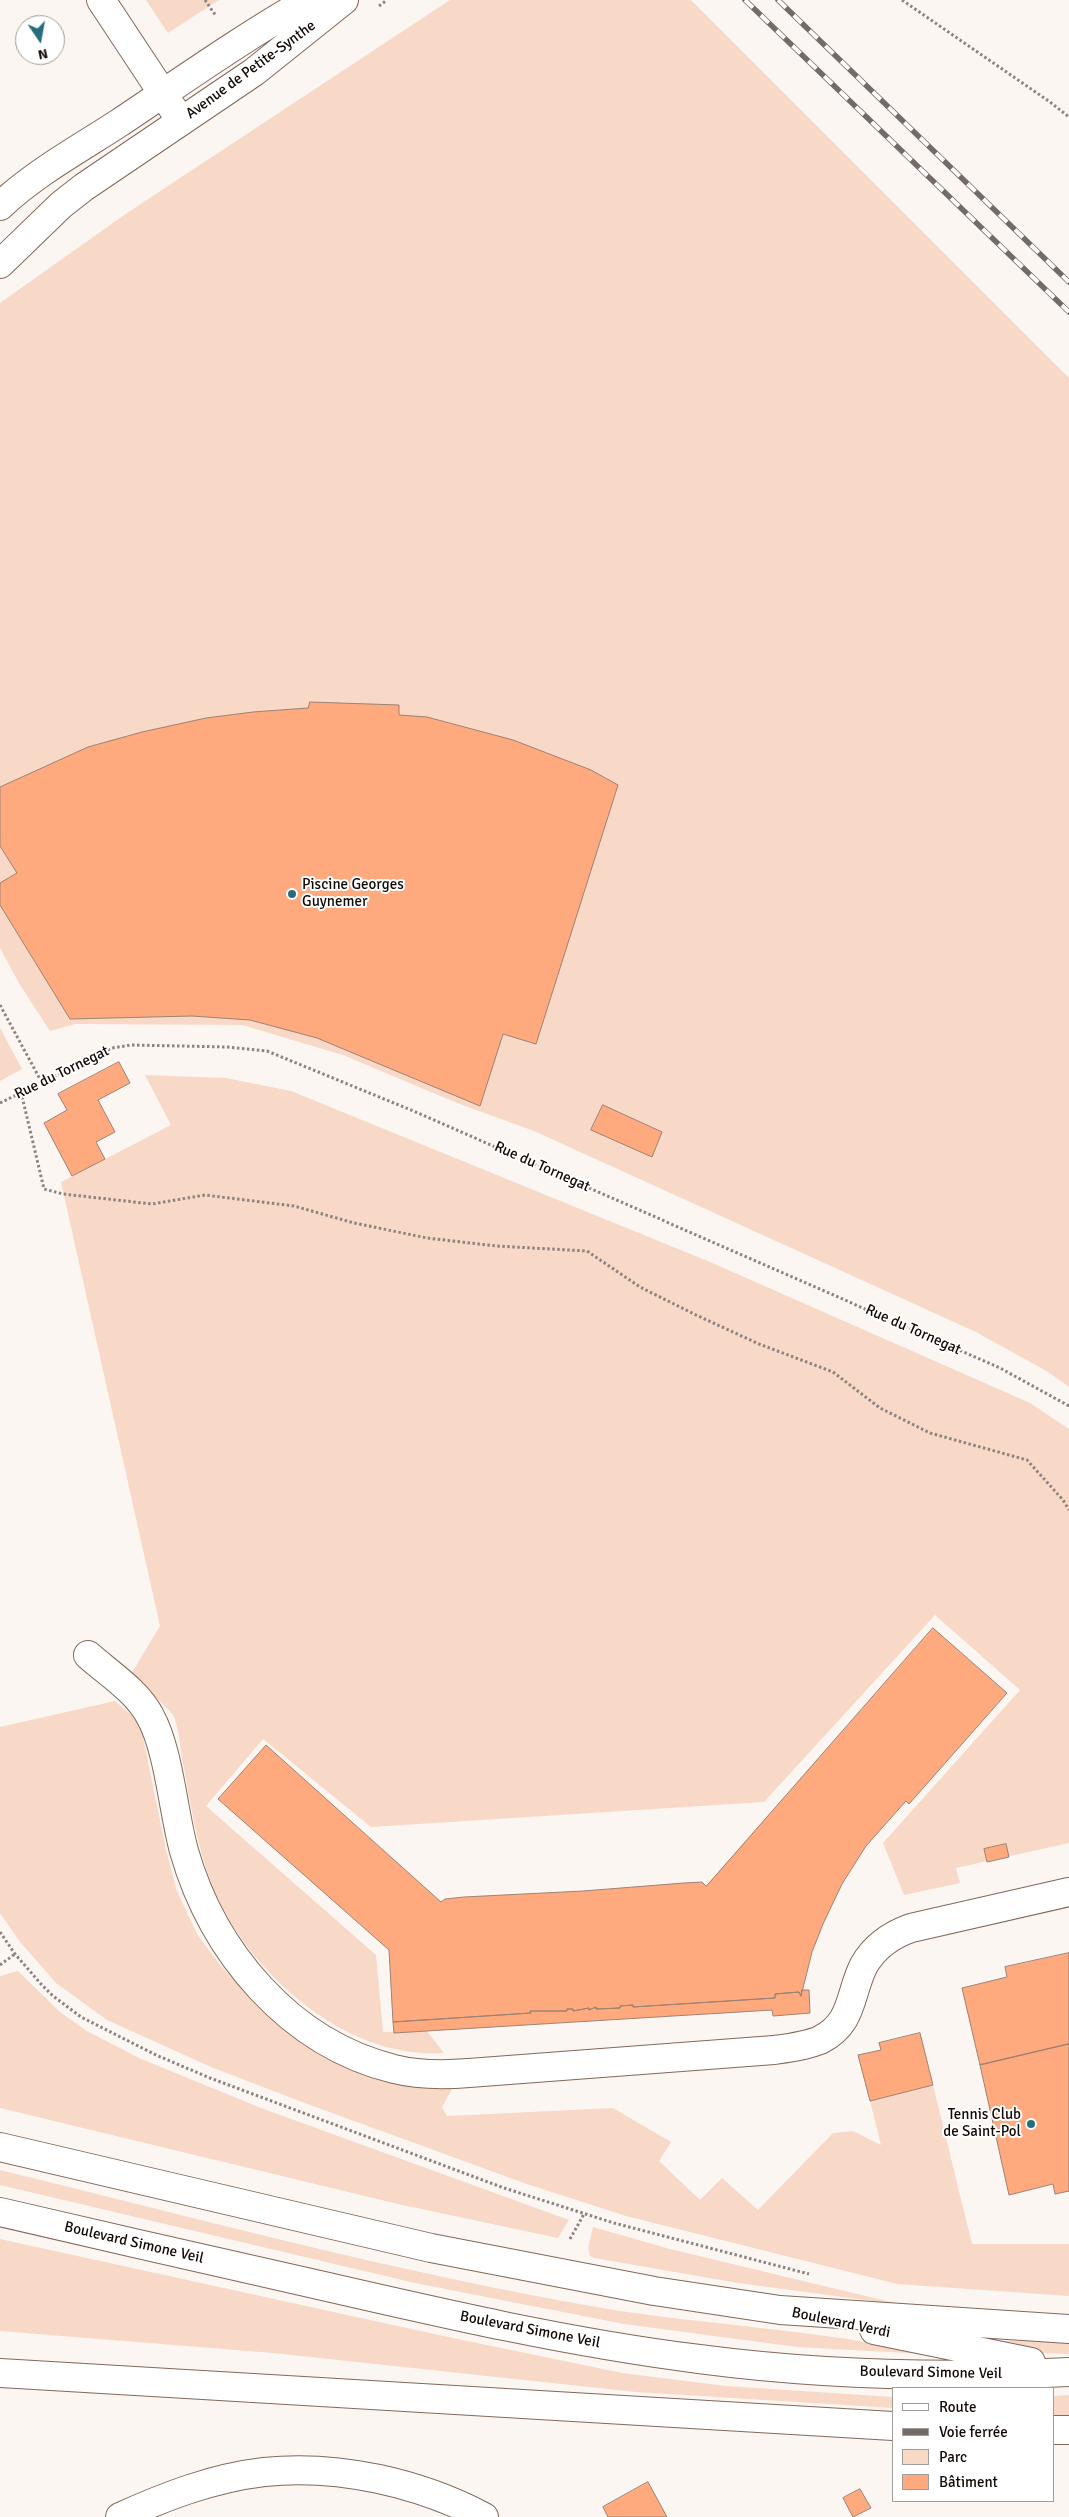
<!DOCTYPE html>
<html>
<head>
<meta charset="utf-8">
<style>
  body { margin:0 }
  #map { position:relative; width:1069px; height:2517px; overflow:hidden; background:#fcf6f2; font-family:Signika,sans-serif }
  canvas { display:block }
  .legend { position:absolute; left:892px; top:2387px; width:162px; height:115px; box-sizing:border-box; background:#fff; border:1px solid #a09d9b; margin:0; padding:6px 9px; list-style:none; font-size:15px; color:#120905 }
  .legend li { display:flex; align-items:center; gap:10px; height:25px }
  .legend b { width:25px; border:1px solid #a09d9b }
  .north { position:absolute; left:15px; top:15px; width:50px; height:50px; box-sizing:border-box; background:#fff; border:1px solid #a09d9b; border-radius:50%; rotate:168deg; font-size:14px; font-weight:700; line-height:20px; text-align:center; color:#120905 }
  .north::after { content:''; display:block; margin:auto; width:18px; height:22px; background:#286d7d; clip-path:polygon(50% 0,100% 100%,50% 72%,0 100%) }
</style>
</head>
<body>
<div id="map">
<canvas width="1069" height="2517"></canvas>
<ul class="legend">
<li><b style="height:6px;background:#fff"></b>Route</li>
<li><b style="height:6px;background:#736b67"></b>Voie ferrée</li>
<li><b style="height:14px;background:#f8d8c7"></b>Parc</li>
<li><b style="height:14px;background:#feaa7e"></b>Bâtiment</li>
</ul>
<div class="north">N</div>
</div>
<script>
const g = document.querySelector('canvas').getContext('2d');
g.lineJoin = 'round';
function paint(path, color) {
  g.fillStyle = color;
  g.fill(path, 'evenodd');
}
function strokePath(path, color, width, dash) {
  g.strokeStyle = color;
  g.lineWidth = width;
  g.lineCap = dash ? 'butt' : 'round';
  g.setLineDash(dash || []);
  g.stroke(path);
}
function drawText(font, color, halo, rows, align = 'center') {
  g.font = font + ' Signika,sans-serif';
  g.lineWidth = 4;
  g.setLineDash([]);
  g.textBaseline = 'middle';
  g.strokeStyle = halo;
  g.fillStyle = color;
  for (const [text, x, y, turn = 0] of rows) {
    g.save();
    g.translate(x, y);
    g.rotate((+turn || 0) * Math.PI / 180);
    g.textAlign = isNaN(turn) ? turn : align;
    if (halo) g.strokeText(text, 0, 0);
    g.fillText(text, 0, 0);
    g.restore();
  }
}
paint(new Path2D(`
  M146,0H219L168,33Z
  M450,0H691L1069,378V1387L1048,1372L976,1332L534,1131L457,1103L343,1055L242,1025L75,1024L50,1031L20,985L0,948V303L127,213Z
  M0,1028L22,1069L0,1081Z
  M145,1075L226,1078L291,1091L710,1262L1030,1403L1069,1429V1843L956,1868L960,1883L904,1895L883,1843L1020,1690L935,1615L764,1802L371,1827L263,1739L206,1806L376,1955L383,2032L427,2031L444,2053C340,2061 233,1960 205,1865C194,1830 189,1794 182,1758C180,1745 179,1729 174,1717C171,1709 139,1683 130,1676L160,1626L61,1182L171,1125Z
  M115,1701L140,1722L166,1850L177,1891L197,1934L220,1965L246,1993L278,2023L306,2044L338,2063L374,2079L397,2085L452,2089L442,2107L447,2116L613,2108L671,2142L659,2161L700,2200L722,2178L758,2210L833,2133L853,2131L881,2145L870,2101L933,2085L972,2244H1069V2296L897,2284L626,2216L524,2183L302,2102L211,2067L107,2020L56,1983L20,1942L0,1913V1727Z
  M18,1971L60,2012L87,2031L139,2058L261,2108L569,2220L558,2238L398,2204L0,2108V1976Z
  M0,2170C200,2219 399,2273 602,2308C709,2326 820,2329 926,2354L797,2347L624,2324L415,2283L0,2185Z
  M593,2227L670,2249L903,2305L738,2283L594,2258L590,2256L588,2248Z
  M0,2239L434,2334L622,2373L726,2386L893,2397V2408L636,2392L273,2353L0,2331Z
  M1069,2340V2354L1041,2353L999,2344L997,2341Z
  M1069,2395V2417L1053,2416V2396Z`), '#f8d8c7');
const building = new Path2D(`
  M310,702L399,705V715L427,717L513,740L591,770L618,785L536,1044L503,1034L480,1106L317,1038L250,1020L192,1016L70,1019L0,905V883L17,873L0,846V787L88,747L142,732L206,718L253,712L308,708Z
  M119,1062L130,1083L98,1100L115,1132L96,1142L105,1159L72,1176L44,1123L67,1110L58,1094Z
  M603,1105L662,1132L652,1157L591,1130Z
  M933,1628L1007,1693L909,1804L906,1801L866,1846L842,1884L823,1924L812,1952L801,1996L799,1992L775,1994V1998L633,2007V2005L620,2006V2008L596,2009V2007L589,2010V2008L573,2011V2009H567V2011H530L531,2013L393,2022L389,1950L218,1799L266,1745L441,1902L445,1899L464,1897L583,1891L684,1883L702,1882L706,1886Z
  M1006,1844L1009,1857L987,1862L984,1849Z
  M1069,1953V2044L980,2065L962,1988L1007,1977L1005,1967Z
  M802,1990H809L810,2013L773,2016L772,2010L394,2033L393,2022L531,2013L530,2011H567V2009H573V2011L589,2008V2010L596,2007V2009L620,2008V2006L633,2005V2007L775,1998V1994L799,1992L801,1996Z
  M920,2033L933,2085L870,2101L858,2055L881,2050L879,2043Z
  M1069,2044V2191L1055,2194L1053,2184L1009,2195L980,2065Z
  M648,2482L667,2517H608L603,2507Z
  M860,2489L871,2508L853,2517L843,2498Z`);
paint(building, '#feaa7e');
strokePath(building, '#9e8274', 1);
const minor = new Path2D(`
  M101,0L181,121
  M88,1655C108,1673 137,1691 150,1716C169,1750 173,1811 184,1851C213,1952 289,2043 394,2069C418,2075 445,2075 469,2073L774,2050C789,2048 806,2046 820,2040C854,2023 849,1994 864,1965C875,1946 891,1935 911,1928L1069,1892
  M0,2147L431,2248L654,2291L780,2310L1069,2329
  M0,2212C106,2237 213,2261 319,2285C445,2314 571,2343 699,2359C821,2375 946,2378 1069,2372
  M874,2330L1031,2362
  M0,2373L893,2426
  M1053,2430H1069
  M120,2517C166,2496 213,2478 264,2472C338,2464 420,2483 484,2517`);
const major = new Path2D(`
  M0,206C35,173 79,149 119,123C182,81 244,37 309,0
  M0,264L61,205L84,187L254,72L344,0`);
strokePath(minor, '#83685a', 30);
strokePath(major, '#83685a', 30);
strokePath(new Path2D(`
  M205,0L216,16
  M902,0L1050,102L1069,117
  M379,6L387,0
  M0,1005L41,1081
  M21,1092L44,1189L63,1194L152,1204L205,1195L294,1206L354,1223L427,1238L496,1246L587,1251L640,1287L696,1315L759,1344L833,1372L880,1408L930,1433L1027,1460L1063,1500L1069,1510
  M0,1103L112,1048L131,1045L228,1047L267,1051L411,1110L1000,1368L1069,1406
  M0,1932L15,1954L41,1984L53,1996L81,2017L156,2055L210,2078L504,2188L614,2223L809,2274
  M0,1965L15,1954
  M570,2239L584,2214`), '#8c8480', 3, [2.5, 2.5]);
strokePath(minor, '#fff', 28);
strokePath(major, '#fff', 28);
const rail = new Path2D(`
  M745,0L1069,312
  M778,0L1069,282`);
strokePath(rail, '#736b67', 5.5);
strokePath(rail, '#fff', 4, [11]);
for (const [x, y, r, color] of [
  [292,894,5,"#286d7d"],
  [1031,2124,5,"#286d7d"]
]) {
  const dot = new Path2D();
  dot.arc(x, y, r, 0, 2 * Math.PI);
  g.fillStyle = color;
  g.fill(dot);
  strokePath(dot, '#fff', 2);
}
drawText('15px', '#120905', '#fff', [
  ["Avenue de Petite-Synthe",251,70,-36],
  ["Rue du Tornegat",62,1073,-26],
  ["Rue du Tornegat",542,1167,24],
  ["Rue du Tornegat",913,1330,24],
  ["Boulevard Simone Veil",134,2243,13],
  ["Boulevard Verdi",841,2323,12],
  ["Boulevard Simone Veil",530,2330,11],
  ["Boulevard Simone Veil",931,2373,1]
]);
drawText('15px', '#120905', '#fff', [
  ["Piscine Georges",302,885],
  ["Guynemer",302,902],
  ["Tennis Club",1021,2115,"right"],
  ["de Saint-Pol",1021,2132,"right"]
], 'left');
</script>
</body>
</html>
